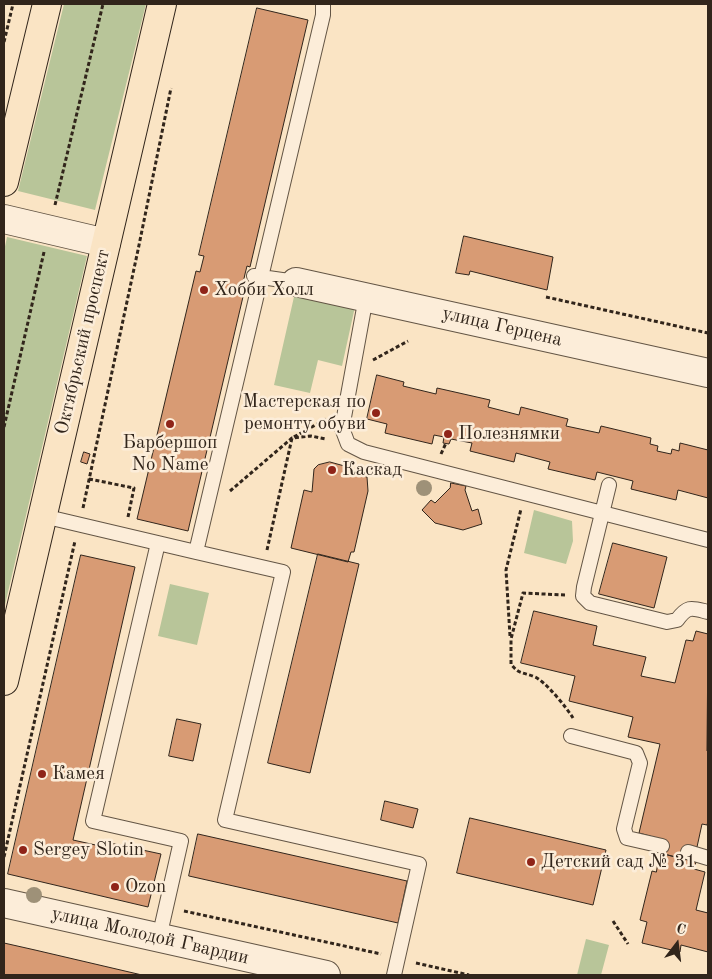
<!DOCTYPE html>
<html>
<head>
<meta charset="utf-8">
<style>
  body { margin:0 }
  #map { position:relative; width:712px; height:979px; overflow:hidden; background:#fae4c4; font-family:"Old Standard TT",serif }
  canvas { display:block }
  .frame { position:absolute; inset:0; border:5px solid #31251b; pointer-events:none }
  .north { position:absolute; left:652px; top:919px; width:50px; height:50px; -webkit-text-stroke:4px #fcedd9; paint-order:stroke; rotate:15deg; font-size:14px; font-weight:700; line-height:20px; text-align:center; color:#31251b }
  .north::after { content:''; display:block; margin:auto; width:18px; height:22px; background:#31251b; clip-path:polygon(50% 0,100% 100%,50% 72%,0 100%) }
</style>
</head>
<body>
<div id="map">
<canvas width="712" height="979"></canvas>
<div class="frame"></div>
<div class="north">С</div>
</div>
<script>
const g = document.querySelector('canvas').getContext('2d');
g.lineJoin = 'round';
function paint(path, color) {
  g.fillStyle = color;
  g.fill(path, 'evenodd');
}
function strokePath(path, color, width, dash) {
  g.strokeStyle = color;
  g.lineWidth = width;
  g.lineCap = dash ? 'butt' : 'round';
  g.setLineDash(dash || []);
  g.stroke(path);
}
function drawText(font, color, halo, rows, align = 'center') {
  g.font = font + ' "Old Standard TT",serif';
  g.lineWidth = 5;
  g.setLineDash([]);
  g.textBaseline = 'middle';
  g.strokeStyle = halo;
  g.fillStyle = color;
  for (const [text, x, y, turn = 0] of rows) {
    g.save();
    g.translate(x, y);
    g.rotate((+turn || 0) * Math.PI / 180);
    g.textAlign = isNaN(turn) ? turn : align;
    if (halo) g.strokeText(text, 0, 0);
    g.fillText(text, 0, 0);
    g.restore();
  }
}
paint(new Path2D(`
  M64,4H146L95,210L18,191Z
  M7,237L87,256L4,609V251Z
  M296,288L356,302L342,366L318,360L310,393L274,385Z
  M534,510L572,521L573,541L566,564L524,553Z
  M170,584L209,593L197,645L158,636Z
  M586,939L609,945L601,975H577Z`), '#b8c599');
const building = new Path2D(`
  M257,8L308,20L250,267L247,266L245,274L243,283L246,284L188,531L137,519L196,271L200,272L204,256L199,255Z
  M464,236L553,257L547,290L470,271L469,275L456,273Z
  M377,375L404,382L403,386L436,394L437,388L490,400L488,407L519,415L521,407L568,419L566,426L599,433L601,426L651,438L650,444L658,446L657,451L671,454L672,449L679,451L680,443L708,450V498L678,490L676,500L631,489L633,481L597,472L595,480L548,469L550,462L516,453L514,462L470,451L472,443L451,439L449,444L443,443L444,437L434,435L432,444L385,433L387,424L367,419Z
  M84,452L90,454L87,464L81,462Z
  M330,462L348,467L351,473L367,477L368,491L354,552H351L348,562L291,548L304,490L312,492L314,469L318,465Z
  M451,483L466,486L465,490L472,511L478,509L482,524L463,530L435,523L422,510L431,500L435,503L450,488Z
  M613,543L667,557L654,608L599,594Z
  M318,554L359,564L310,773L268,763Z
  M81,555L135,567L73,840L109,848L110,843L161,854L148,907L8,874Z
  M534,611L597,626L593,645L646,657L641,676L675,683L686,640L693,641L696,631L708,634L707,751L708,752V821L707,825L702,824L697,847L690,846L686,860L660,853L664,840L639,833L660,744L628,737L633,717L569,701L575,676L521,663Z
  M177,719L201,724L193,761L169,756Z
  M385,801L418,809L413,828L381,820Z
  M470,818L606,850L593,905L457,873Z
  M198,834L407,881L398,923L189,876Z
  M660,853L696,862L694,869L705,872L696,910L708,913V952L681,945L680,952L642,943L647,922L640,920L652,871L656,872Z
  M4,943L35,950L142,975H4Z`);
paint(building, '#d89b74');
strokePath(building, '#31251b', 1);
const service = new Path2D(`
  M254,276L296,282
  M366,297L342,428L348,444L364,452L708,540
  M609,485L584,587L583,596L590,603L667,622L677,620C688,605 692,608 708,612
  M43,516L196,552L323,15V4
  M158,543L93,821L181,841L159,938
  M196,552L283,572L225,820L419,864L394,975
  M571,736L636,753L640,763L624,829L627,838L662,846
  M688,852L708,858`);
const minor = new Path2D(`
  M4,219L106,243
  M296,282L708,373
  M4,903L326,975`);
const primary = new Path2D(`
  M4,182L47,4
  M4,681L162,4`);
strokePath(service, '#635545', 16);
strokePath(minor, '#635545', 30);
strokePath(primary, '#31251b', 30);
strokePath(new Path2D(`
  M4,42L13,4
  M55,205L103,4
  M546,297L708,333
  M373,360L408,341
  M4,427L44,252
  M441,454L446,443
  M89,479L134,488L128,517
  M230,491L292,438L311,436L326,439
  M83,508L138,250L171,88
  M267,550L292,438L326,419
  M565,595L523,593L511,639V664C519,675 524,672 535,677C545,681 567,708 573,718
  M510,636L506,570L521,509
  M4,857L75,541
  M184,911L381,954
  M613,921L628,944
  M416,963L469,975`), '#31251b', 3, [4, 2.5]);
strokePath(service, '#fcedd9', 14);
strokePath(minor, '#fcedd9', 28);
strokePath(primary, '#fae4c4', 28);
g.fillStyle = '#9e9178';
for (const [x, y] of [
  [424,488],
  [34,895]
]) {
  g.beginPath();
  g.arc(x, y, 8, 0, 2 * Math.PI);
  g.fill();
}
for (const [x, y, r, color] of [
  [204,290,5,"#8f2418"],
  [376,413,5,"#8f2418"],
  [170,424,5,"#8f2418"],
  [448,434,5,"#8f2418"],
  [332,470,5,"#8f2418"],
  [42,774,5,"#8f2418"],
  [23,850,5,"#8f2418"],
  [531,862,5,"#8f2418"],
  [115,887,5,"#8f2418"]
]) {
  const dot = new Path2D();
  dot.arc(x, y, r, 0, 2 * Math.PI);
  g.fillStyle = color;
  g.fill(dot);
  strokePath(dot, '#fcedd9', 2);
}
drawText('19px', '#31251b', '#fcedd9', [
  ["Хобби Холл",214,290],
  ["Мастерская по",366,402,"right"],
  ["ремонту обуви",366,424,"right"],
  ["Полезнямки",458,434],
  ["Барбершоп",170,443,"center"],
  ["No Name",170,465,"center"],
  ["Каскад",342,470],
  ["Камея",52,774],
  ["Sergey Slotin",33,850],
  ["Детский сад № 31",541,862],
  ["Ozon",125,887]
], 'left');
drawText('19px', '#31251b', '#fcedd9', [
  ["улица Герцена",502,327,13],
  ["Октябрьский проспект",83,342,-77],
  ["улица Молодой Гвардии",150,936,13]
]);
</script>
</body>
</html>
